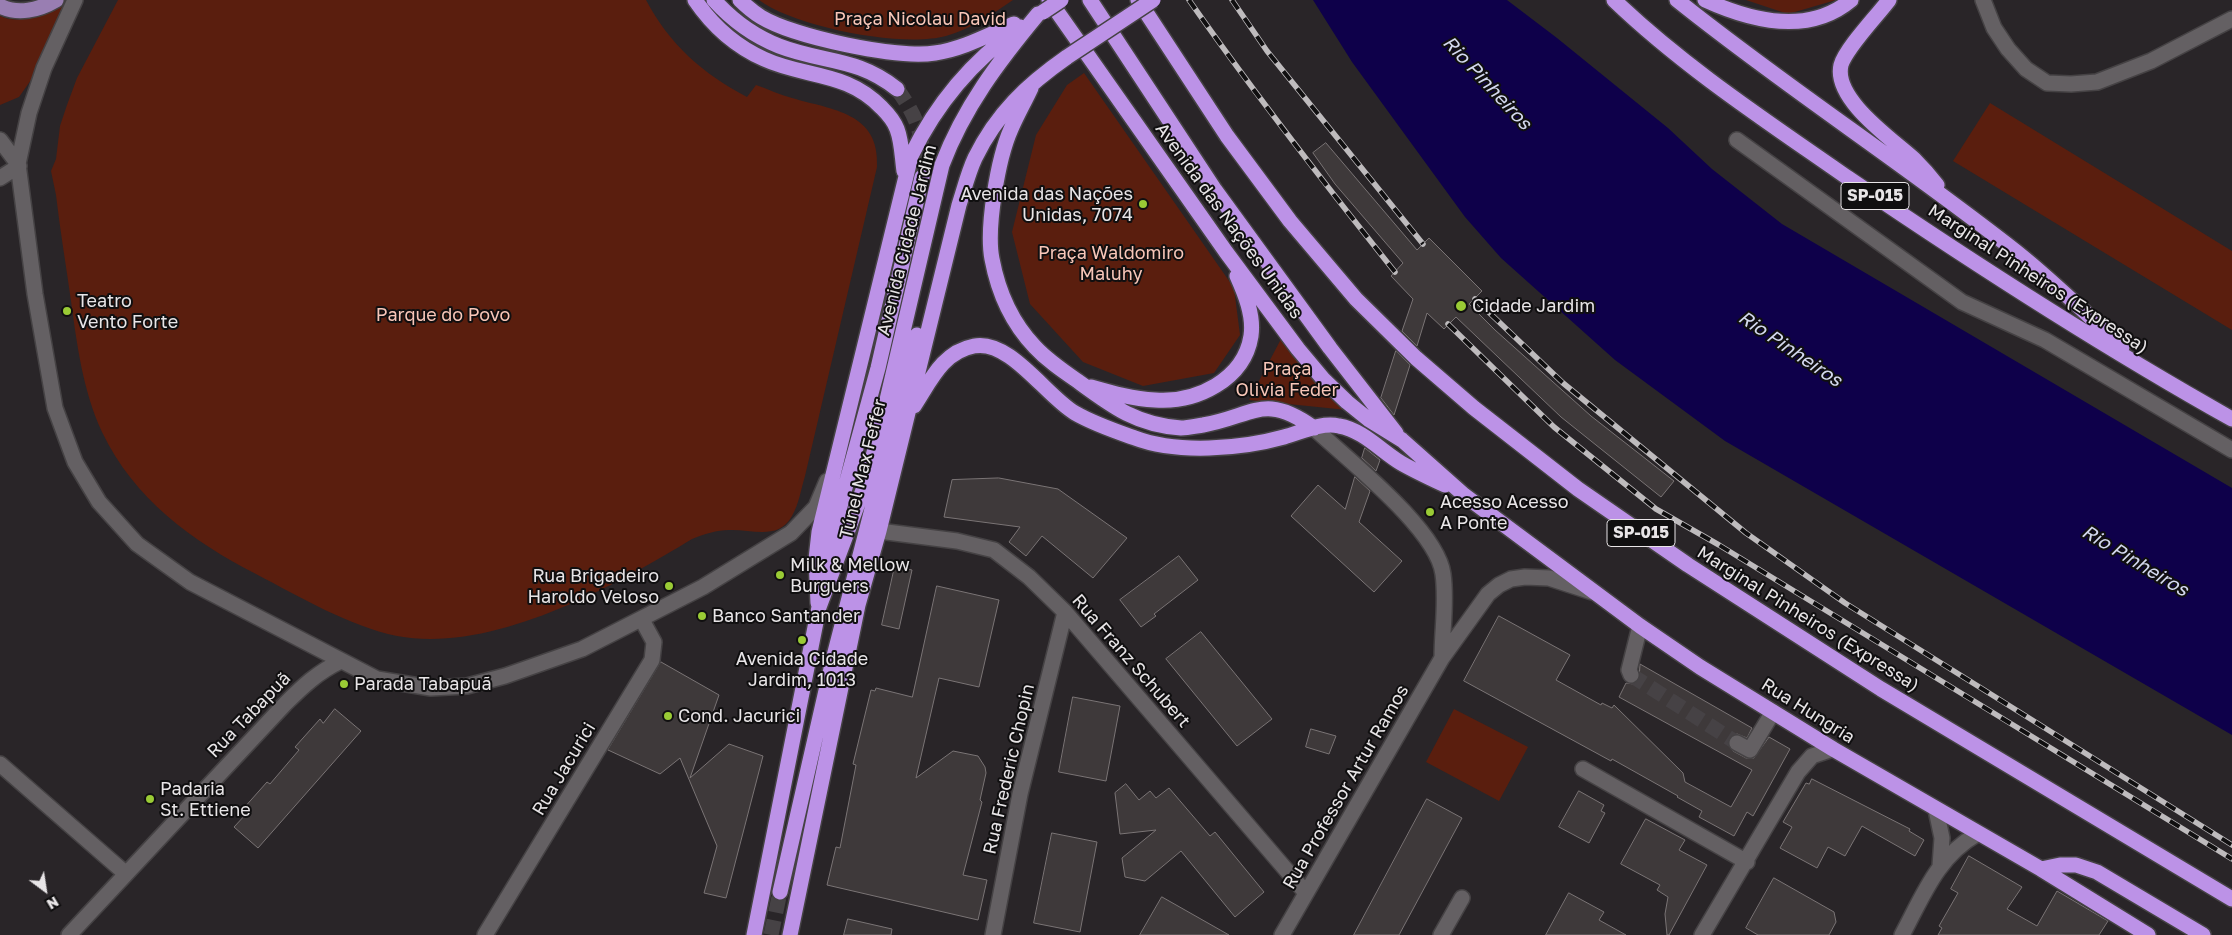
<!DOCTYPE html>
<html>
<head>
<meta charset="utf-8">
<style>
  body { margin:0 }
  #map { position:relative; width:2232px; height:935px; overflow:hidden; background:#292528; font-family:"Golos Text",sans-serif }
  canvas { display:block }
  .north { position:absolute; left:20px; top:865px; width:50px; height:50px; -webkit-text-stroke:4px #100f10; paint-order:stroke; rotate:149deg; font-size:14px; font-weight:700; line-height:20px; text-align:center; color:#e8e5e7 }
  .north::after { content:''; display:block; margin:auto; width:18px; height:22px; background:#e8e5e7; clip-path:polygon(50% 0,100% 100%,50% 72%,0 100%) }
</style>
</head>
<body>
<div id="map">
<canvas width="2232" height="935"></canvas>
<div class="north">N</div>
</div>
<script>
const g = document.querySelector('canvas').getContext('2d');
g.lineJoin = 'round';
function paint(path, color) {
  g.fillStyle = color;
  g.fill(path, 'evenodd');
}
function strokePath(path, color, width, dash) {
  g.strokeStyle = color;
  g.lineWidth = width;
  g.lineCap = dash ? 'butt' : 'round';
  g.setLineDash(dash || []);
  g.stroke(path);
}
function drawText(font, color, halo, rows, align = 'center') {
  g.font = font + ' "Golos Text",sans-serif';
  g.lineWidth = 4;
  g.setLineDash([]);
  g.textBaseline = 'middle';
  g.strokeStyle = halo;
  g.fillStyle = color;
  for (const [text, x, y, turn = 0] of rows) {
    g.save();
    g.translate(x, y);
    g.rotate((+turn || 0) * Math.PI / 180);
    g.textAlign = isNaN(turn) ? turn : align;
    if (halo) g.strokeText(text, 0, 0);
    g.fillText(text, 0, 0);
    g.restore();
  }
}
paint(new Path2D(`
  M118,0H646C669,44 703,74 747,97L756,85C768,89 780,95 792,98C832,110 880,112 877,167L805,476C801,489 799,504 792,516C778,541 752,529 729,530C717,530 704,534 692,539C613,587 492,654 397,636C349,626 300,597 256,574C192,541 134,499 102,432C83,391 77,345 71,301C66,265 60,230 56,195L51,171L56,159L60,126L67,105L77,78Z
  M759,0H1013C991,15 971,29 946,36C902,48 795,27 759,0Z
  M1746,0H1836L1788,14Z
  M66,5L31,80L19,97L0,105V16C22,26 44,12 66,5Z
  M1084,73L1234,288L1240,335L1214,373L1143,386L1083,362L1030,304L1012,232L1036,135L1067,85Z
  M1990,103L2232,251V330L1953,161Z
  M1281,339L1347,410L1249,400Z
  M1454,709L1528,747L1499,801L1426,762Z`), '#5a1e0e');
paint(new Path2D(`
  M1313,0H1507L1557,38L1668,128L1712,169L1782,224L2232,488V735L1725,441L1615,360L1501,258L1465,217L1352,62Z`), '#0e004a');
const building = new Path2D(`
  M1326,143L1417,250L1429,238L1482,291L1469,304L1495,330L1591,416L1674,481L1661,497L1561,417L1456,317L1444,329L1427,313L1417,346L1402,331L1413,299L1391,276L1403,263L1335,184L1313,153Z
  M1396,351L1410,365L1394,415L1381,398Z
  M1365,448L1380,460L1376,471L1362,458Z
  M1355,477L1370,491L1359,522L1402,561L1374,592L1291,516L1318,485L1345,509Z
  M999,478L1058,489L1127,538L1093,578L1042,536L1026,556L1009,542L1020,527L944,517L952,480Z
  M1179,556L1198,580L1154,614L1156,616L1141,627L1120,600Z
  M895,566L912,570L899,629L882,625Z
  M937,586L999,600L979,687L939,678L916,778L953,751L978,756L985,767L986,773L980,800L982,802L963,875L987,880L978,920L827,885L836,847L840,848L856,765L853,764L871,690L875,691L876,688L912,697Z
  M1499,616L1570,655L1556,680L1601,705L1602,703L1612,708L1614,705L1683,773L1685,782L1731,807L1752,770L1619,697L1626,683L1634,684L1639,680L1640,664L1752,728L1747,738L1737,734L1729,738L1728,744L1733,751L1746,758H1754L1769,737L1790,749L1753,816L1747,812L1734,836L1699,817L1702,811L1677,797L1678,796L1612,759L1611,761L1464,681Z
  M1201,632L1272,719L1237,746L1166,659Z
  M661,662L719,695L690,778L729,744L763,756L726,898L704,893L717,846L680,758L660,774L608,750Z
  M1073,697L1120,706L1106,781L1059,772Z
  M335,709L361,731L258,848L234,827L247,813L243,809L267,782L270,784L299,750L295,747L320,719L323,723Z
  M1311,729L1336,736L1329,754L1306,747Z
  M1812,779L1910,829L1909,831L1924,840L1915,856L1862,826L1845,856L1828,847L1817,868L1780,848L1792,827L1783,822L1806,783L1809,784Z
  M1126,784L1139,800L1150,791L1156,798L1169,788L1210,836L1215,832L1264,892L1235,917L1181,851L1145,881L1125,877L1122,858L1156,830L1120,834L1115,793Z
  M1579,791L1604,805L1601,811L1605,813L1589,843L1559,827Z
  M1427,799L1462,818L1399,935H1354Z
  M1646,819L1685,840L1679,850L1707,865L1669,935H1667L1665,914L1668,897L1657,890L1660,885L1621,864Z
  M1052,833L1097,842L1080,932L1034,923Z
  M1969,856L2022,887L2007,909L2037,926L2057,891L2108,921L2099,935H1938L1942,928L1939,926L1958,893L1951,889Z
  M1774,878L1834,912L1836,922L1829,935H1758L1746,928Z
  M1569,893L1604,912L1599,920L1626,935H1546Z
  M1162,897L1229,935H1140Z
  M848,919L892,929L891,935H844Z`);
paint(building, '#3e393a');
strokePath(building, '#7a7475', 1);
strokePath(new Path2D(`
  M1631,675L1737,743`), '#464245', 15, [15, 8]);
strokePath(new Path2D(`
  M897,89C919,119 925,139 922,177
  M771,935L780,892`), '#464245', 15, [15, 8]);
const minor = new Path2D(`
  M75,0L44,68L29,113L18,164L35,294L55,408L75,462L99,502L137,544L190,582L377,679L431,688L467,686L505,676L582,649L703,587L791,533L816,507L827,481
  M1983,0L1994,28L2008,49L2026,69L2047,83L2071,84L2097,82L2151,61L2232,19
  M0,140L18,164
  M1737,140L1962,302L2045,340L2232,450
  M0,178L19,166
  M1314,428C1348,460 1437,529 1443,574C1447,602 1442,630 1442,658
  M879,531L957,541L994,550L1029,577L1065,612L1306,893
  M1631,675L1629,670L1640,626
  M1737,743L1750,750L1773,712
  M0,764L125,873
  M1583,769L1747,862
  M1936,810L1942,838L1940,866
  M69,935L285,704C303,686 318,672 341,661
  M485,935L652,660L654,642L642,620
  M993,935L1020,794L1065,612
  M1282,935L1442,658L1488,594L1499,585L1511,579L1525,577L1549,578L1592,592
  M1441,935L1462,898
  M1702,935L1798,772L1812,756L1833,749
  M1902,935C1923,896 1937,857 1977,834`);
const major = new Path2D(`
  M0,6C18,15 39,10 56,0`);
const highway = new Path2D(`
  M695,0C712,25 735,46 764,59C805,78 847,71 882,108C888,114 894,121 897,129C902,142 902,158 904,171
  M714,0C732,20 754,36 779,46C823,63 857,57 897,89
  M740,0C746,6 753,12 761,17C794,37 897,59 935,53C963,49 988,35 1014,24
  M1049,0L1226,252L1298,349L1324,380L1347,402L1368,419L1402,440L1464,495L1640,626L1700,667L1833,749L2041,869L2148,935
  M1090,0L1215,190L1330,348L1396,433
  M1138,0L1227,136L1290,221L1356,299L1416,358L1474,408L1578,489L1688,565L1881,689L2232,899
  M1614,0C1685,68 1768,122 1848,178C1973,263 2100,345 2232,419
  M1677,0C1789,90 1911,168 2024,258C2058,286 2090,317 2122,347
  M1705,0C1751,21 1808,36 1851,0
  M1889,0C1877,16 1846,48 1841,65C1833,99 1892,139 1914,159C1922,167 1930,176 1937,185
  M1031,88C1025,101 1017,115 1011,129C998,158 986,228 992,259C998,291 1012,323 1035,347C1048,361 1063,371 1079,382C1113,407 1137,425 1181,428C1188,428 1196,426 1203,425C1254,416 1264,392 1314,428
  M1091,387C1112,393 1133,399 1155,400C1196,403 1244,380 1251,336C1254,315 1245,294 1237,276
  M914,406C930,382 942,352 974,346C1010,339 1046,396 1075,413C1094,424 1115,431 1135,438C1177,454 1241,449 1284,437C1302,432 1321,422 1339,426C1363,430 1381,451 1401,463C1415,471 1430,478 1445,485
  M826,568L831,539L878,368L922,177
  M818,603L816,559L819,532L911,156C937,102 972,61 1020,27
  M2041,869L2060,865H2076L2097,872L2203,935
  M780,892L833,660L917,335
  M754,935L819,607L866,482L879,434L942,165C964,107 999,61 1038,14
  M790,935L858,605L879,531L959,205C964,190 968,173 975,158C997,113 1027,85 1067,57`);
strokePath(minor, '#454244', 18);
strokePath(major, '#454244', 18);
strokePath(highway, '#454244', 18);
strokePath(minor, '#646063', 15);
strokePath(major, '#997eb2', 15);
strokePath(highway, '#bc92e7', 15);
const rail = new Path2D(`
  M1189,0C1254,93 1324,183 1395,272
  M1232,0L1267,51L1423,244
  M1475,299L1563,383L1746,533L1845,603L2232,845
  M1448,324L1554,427L1656,509L1719,545L2232,859`);
strokePath(rail, '#bebbbd', 5.5);
strokePath(rail, '#100f10', 4, [11]);
const highwayBridge = new Path2D(`
  M1043,12L1061,0
  M1067,57L1153,0`);
strokePath(highwayBridge, '#454244', 18, []);
strokePath(highwayBridge, '#bc92e7', 15);
for (const [x, y, r, color] of [
  [1143,204,5,"#9acb35"],
  [1461,306,6,"#9acb35"],
  [67,311,5,"#9acb35"],
  [1430,512,5,"#9acb35"],
  [780,575,5,"#9acb35"],
  [669,586,5,"#9acb35"],
  [702,616,5,"#9acb35"],
  [802,640,5,"#9acb35"],
  [344,684,5,"#9acb35"],
  [668,716,5,"#9acb35"],
  [150,799,5,"#9acb35"]
]) {
  const dot = new Path2D();
  dot.arc(x, y, r, 0, 2 * Math.PI);
  g.fillStyle = color;
  g.fill(dot);
  strokePath(dot, '#100f10', 2);
}
for (const [x, y, w] of [
  [1875,196,68],
  [1641,533,68]
]) {
  const box = new Path2D();
  box.roundRect(x - w / 2, y - 13.5, w, 27, 4);
  g.fillStyle = '#100f10';
  g.fill(box);
  strokePath(box, '#e8e5e7', 1);
}
drawText('bold 16px', '#e8e5e7', null, [
  ["SP-015",1875,196],
  ["SP-015",1641,533]
]);
drawText('18px', '#f8c6b8', '#100f10', [
  ["Praça Nicolau David",920,19],
  ["Praça Waldomiro",1111,253],
  ["Maluhy",1111,274],
  ["Parque do Povo",443,315],
  ["Praça",1287,369],
  ["Olivia Feder",1287,390]
]);
drawText('18px', '#e8e5e7', '#100f10', [
  ["Avenida das Nações",1133,194,"right"],
  ["Unidas, 7074",1133,215,"right"],
  ["Teatro",77,301],
  ["Vento Forte",77,322],
  ["Cidade Jardim",1472,306],
  ["Acesso Acesso",1440,502],
  ["A Ponte",1440,523],
  ["Milk & Mellow",790,565],
  ["Burguers",790,586],
  ["Rua Brigadeiro",659,576,"right"],
  ["Haroldo Veloso",659,597,"right"],
  ["Banco Santander",712,616],
  ["Avenida Cidade",802,659,"center"],
  ["Jardim, 1013",802,680,"center"],
  ["Parada Tabapuã",354,684],
  ["Cond. Jacurici",678,716],
  ["Padaria",160,789],
  ["St. Ettiene",160,810]
], 'left');
drawText('18px', '#e8e5e7', '#100f10', [
  ["Avenida das Nações Unidas",1229,221,54],
  ["Avenida Cidade Jardim",907,240,-76],
  ["Marginal Pinheiros (Expressa)",2038,279,33],
  ["Túnel Max Feffer",863,469,-76],
  ["Marginal Pinheiros (Expressa)",1808,619,32],
  ["Rua Franz Schubert",1131,661,49],
  ["Rua Hungria",1808,711,32],
  ["Rua Tabapuã",249,715,-46],
  ["Rua Jacurici",564,769,-59],
  ["Rua Frederic Chopin",1009,769,-77],
  ["Rua Professor Artur Ramos",1346,787,-60]
]);
drawText('italic 19px', '#d4d9ef', '#100f10', [
  ["Rio Pinheiros",1487,83,47],
  ["Rio Pinheiros",1790,349,34],
  ["Rio Pinheiros",2135,561,31]
]);
</script>
</body>
</html>
